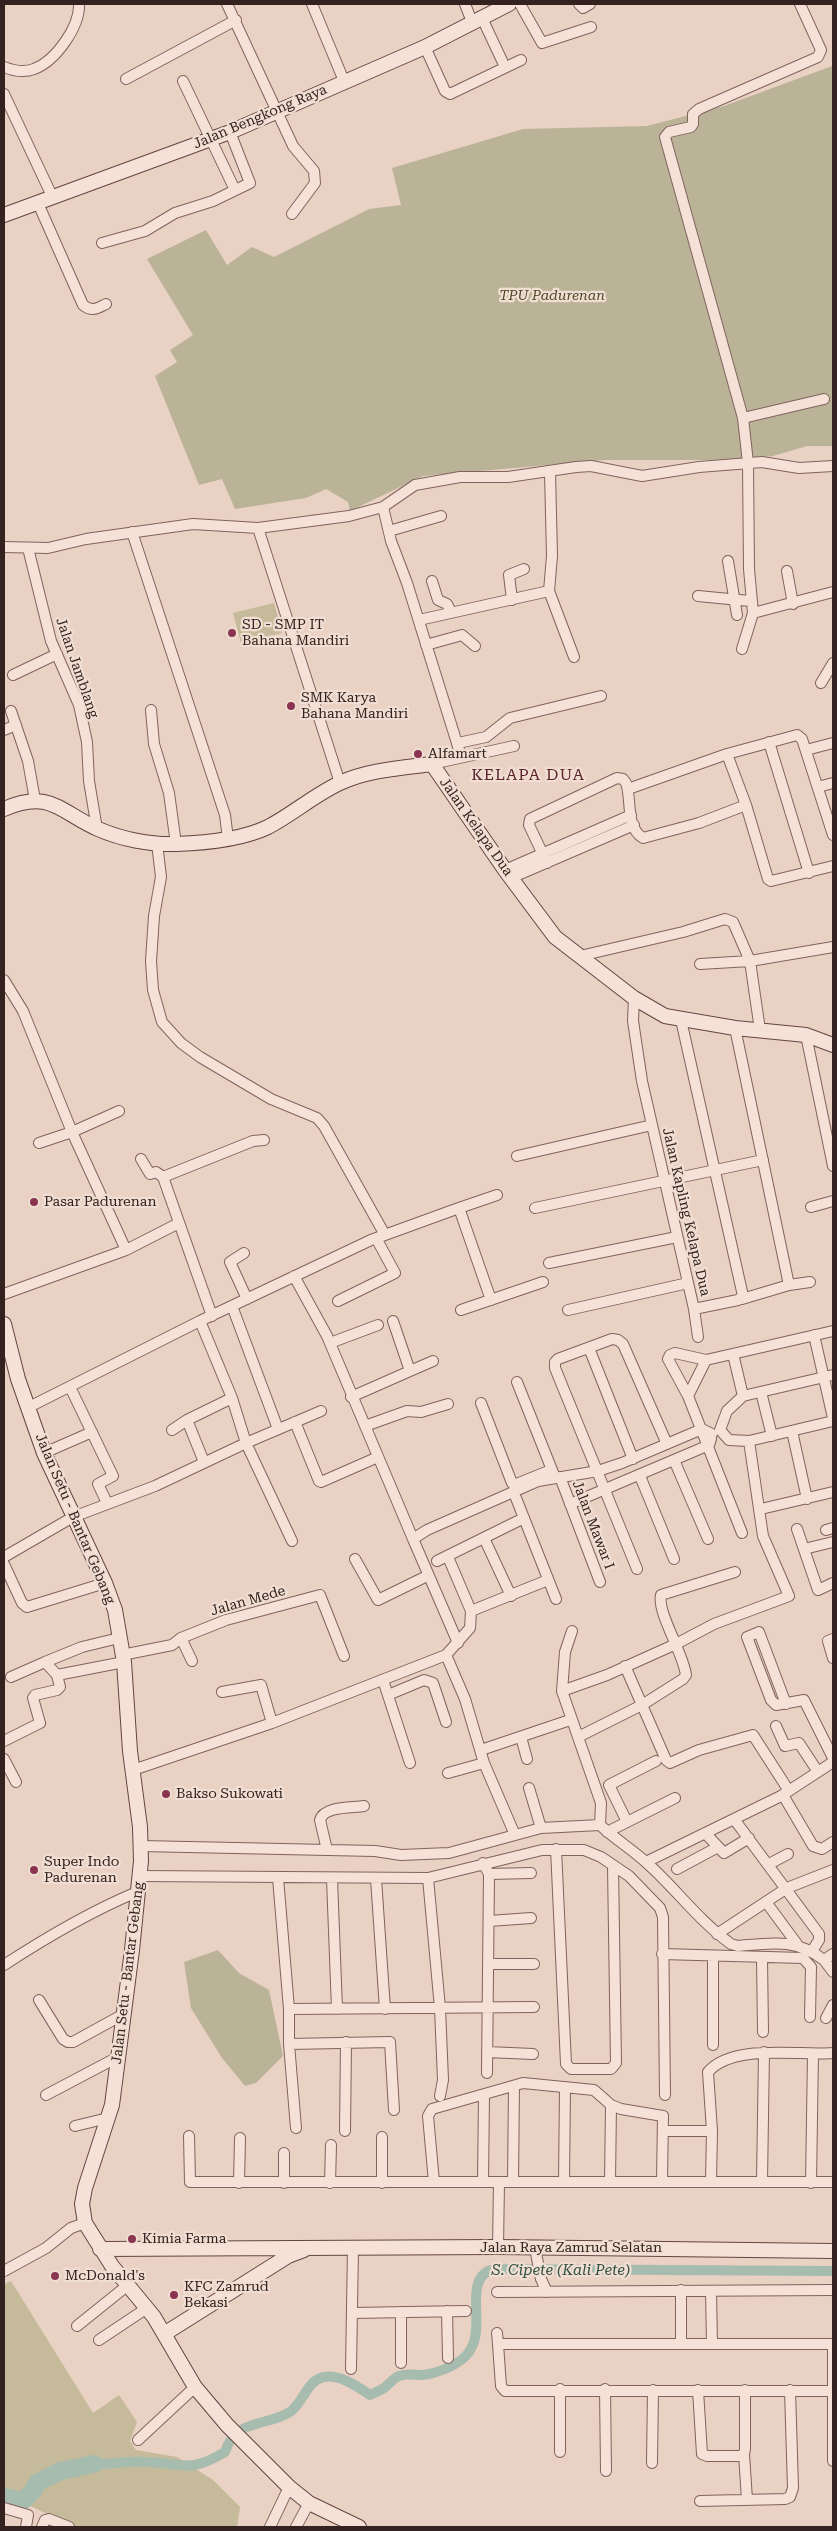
<!DOCTYPE html>
<html>
<head>
<meta charset="utf-8">
<style>
  body { margin:0 }
  #map { position:relative; width:837px; height:2531px; overflow:hidden; background:#e9d1c4; font-family:"Roboto Serif",serif }
  canvas { display:block }
  .frame { position:absolute; inset:0; border:5px solid #33221f; pointer-events:none }
</style>
</head>
<body>
<div id="map">
<canvas width="837" height="2531"></canvas>
<div class="frame"></div>
</div>
<script>
const g = document.querySelector('canvas').getContext('2d');
g.lineJoin = 'round';
function paint(path, color) {
  g.fillStyle = color;
  g.fill(path, 'evenodd');
}
function strokePath(path, color, width, dash) {
  g.strokeStyle = color;
  g.lineWidth = width;
  g.lineCap = dash ? 'butt' : 'round';
  g.setLineDash(dash || []);
  g.stroke(path);
}
function drawText(font, color, halo, rows, align = 'center') {
  g.font = font + ' "Roboto Serif",serif';
  g.lineWidth = 4.5;
  g.setLineDash([]);
  g.textBaseline = 'middle';
  g.strokeStyle = halo;
  g.fillStyle = color;
  for (const [text, x, y, turn = 0] of rows) {
    g.save();
    g.translate(x, y);
    g.rotate((+turn || 0) * Math.PI / 180);
    g.textAlign = isNaN(turn) ? turn : align;
    if (halo) g.strokeText(text, 0, 0);
    g.fillText(text, 0, 0);
    g.restore();
  }
}
paint(new Path2D(`
  M274,603L282,633L241,643L233,613Z
  M11,2281L93,2413L119,2395L137,2422L130,2441L136,2450L177,2457L213,2480L240,2507L237,2527H76L4,2494V2284Z`), '#c5bb9a');
paint(new Path2D(`
  M832,66L833,446H807L773,456L713,460H606L423,476L350,511L348,502L326,489L306,498L235,509L222,479L199,485L155,376L177,362L170,350L193,335L147,259L206,230L227,265L252,247L274,257L369,209L401,205L392,168L523,129L647,126L724,106Z
  M218,1950L239,1973L269,1990L283,2056L256,2083L245,2086L222,2058L191,2008L184,1962Z`), '#bbb398');
strokePath(new Path2D(`
  M94,2464C111,2464 129,2461 146,2462C182,2463 189,2474 225,2452C236,2418 266,2427 290,2412C304,2402 306,2381 324,2377C340,2374 358,2387 370,2395C375,2392 380,2391 384,2388C389,2385 393,2378 399,2376C407,2373 413,2375 421,2375C436,2374 460,2365 469,2352C488,2326 460,2276 495,2269L833,2271`), '#a6bcae', 10);
strokePath(new Path2D(`
  M4,2497L23,2501L33,2491L37,2483L60,2471L94,2464`), '#a6bcae', 18);
const street = new Path2D(`
  M227,4L293,146L314,171L315,183L292,214
  M312,4L344,81
  M465,4L472,22
  M520,4L542,43L591,27
  M579,4L583,8L590,4
  M800,4L821,50L818,57L699,109L693,114V124L691,127L669,132L665,137L743,418L748,463L749,569L753,613L833,592
  M482,18L505,67
  M425,47L445,91L450,94L521,60
  M4,67C14,71 24,73 34,69C56,61 80,26 79,4
  M126,79L236,20
  M183,81L235,190
  M4,94L52,196
  M37,201L83,305C92,312 96,309 106,304
  M102,243L145,231L175,213L213,201L250,183L230,132
  M743,418L824,399
  M383,507L391,541L407,583L461,756
  M258,528L340,783
  M389,531L441,516
  M132,532L225,815L228,839
  M4,547L48,548L86,539L193,524L258,528L349,516L383,507L415,485L460,477H508L576,467L591,466L642,476L699,467L762,462L799,468L833,466
  M28,548L51,641L79,705L87,742L89,781L97,829
  M728,561L737,615
  M787,571L793,604
  M432,581L438,600L447,604L451,612
  M549,591L552,556L550,472
  M698,596L750,601
  M512,600L509,575L524,569
  M419,620L549,591L574,657
  M426,645L462,635L475,646
  M742,649L753,613
  M13,675L57,654
  M821,683L833,663
  M151,710L154,744L169,793L176,844
  M11,711L28,761L35,800
  M4,730L16,725
  M769,742L809,873
  M458,743L486,737L510,718L601,696
  M806,750L833,743
  M727,754L746,805L768,879L771,881L833,866
  M432,764L514,746
  M818,787L833,783
  M628,789L727,754L797,735L802,739L833,835
  M157,843L161,877L154,916L151,961L153,990L162,1022L181,1043L200,1057L271,1099L317,1118L324,1126L385,1235
  M547,863L529,825L530,819L617,778L623,779L626,783C632,799 625,827 643,838L699,823L746,805
  M505,870L631,815
  M511,878L634,825
  M580,956L683,932L725,919L733,922L750,961L833,947
  M700,964L750,961L760,1030
  M4,980L23,1011L72,1132L126,1250
  M634,998L633,1021L642,1081L694,1309L698,1337
  M681,1020L743,1296L738,1300L694,1309
  M735,1028L789,1285
  M806,1035L833,1166
  M39,1143L72,1132L119,1111
  M517,1156L652,1125
  M141,1159L150,1174L156,1172L163,1177L212,1316
  M163,1177L253,1141L264,1140
  M811,1207L833,1201
  M459,1208L497,1195
  M535,1208L763,1160
  M244,1253L230,1262L247,1299
  M549,1263L677,1237
  M294,1276L327,1336L413,1539
  M4,1294L126,1250L179,1223
  M742,1299L789,1285L810,1282
  M338,1301L395,1273L376,1238
  M232,1306L278,1429
  M461,1310L543,1282
  M568,1310L688,1283
  M200,1321L232,1398
  M814,1335L833,1418
  M330,1343L378,1325
  M589,1348L633,1459
  M733,1354L743,1396L727,1411L720,1430L729,1440L749,1441L833,1421
  M706,1360L675,1353L670,1355L668,1359L688,1396L742,1533
  M410,1371L433,1361
  M517,1382L554,1475
  M70,1387L113,1476L98,1484L107,1503
  M761,1392L772,1436
  M688,1396L706,1360L833,1331
  M743,1396L833,1375
  M351,1397L410,1371L393,1321
  M481,1403L512,1483L514,1485L551,1470
  M29,1407L200,1321L371,1240L459,1208L491,1300
  M187,1420L204,1462
  M295,1422L319,1481L321,1482L378,1457
  M365,1426L407,1411L421,1412L448,1404
  M172,1430L187,1420L232,1398L246,1443L292,1541
  M792,1431L807,1499
  M44,1453L92,1432
  M674,1460L708,1539
  M640,1476L674,1559
  M560,1477L600,1582
  M516,1498L556,1599
  M570,1504L709,1445L711,1439
  M761,1509L833,1492
  M797,1529L818,1590L833,1583
  M826,1530L833,1528
  M484,1538L511,1596
  M804,1549L833,1542
  M4,1557L73,1517L155,1486L246,1443L321,1411
  M448,1557L471,1611
  M355,1559L378,1600L427,1576
  M437,1561L524,1518
  M4,1564L22,1603L27,1607L105,1583
  M637,1569L555,1368V1362L558,1359L612,1339L618,1340L623,1344L667,1444
  M572,1631L565,1652L562,1691L601,1803L600,1825
  M181,1638L192,1661
  M833,1639L828,1641L833,1658
  M458,1643L413,1539L427,1530L538,1481L598,1471L622,1463L702,1429L712,1434
  M122,1655L172,1645L181,1638L226,1620L320,1595L344,1656
  M446,1655L465,1699L484,1763L515,1835
  M45,1662L82,1647L119,1638
  M625,1666L666,1760L670,1763L699,1750L753,1735L789,1791
  M11,1677L45,1662L57,1675
  M383,1680L410,1763
  M562,1691L607,1675L676,1644L714,1624L789,1596L763,1536L749,1441
  M222,1692L261,1685L272,1723
  M388,1695L424,1680L433,1683L446,1722
  M786,1704L759,1632L747,1637L771,1700L776,1705L804,1700L833,1758
  M776,1726L785,1746L799,1743L818,1772
  M521,1737L527,1759
  M578,1737L642,1705L683,1679L686,1675C683,1652 657,1613 661,1595L735,1572
  M4,1741L40,1723L33,1698L35,1695L57,1690L60,1687L57,1675L124,1662
  M481,1750L570,1720
  M4,1759L16,1782
  M133,1770L272,1723L446,1655L470,1628L471,1611L548,1580
  M448,1773L484,1763
  M529,1788L541,1828
  M783,1795L813,1846L822,1849L833,1842
  M734,1819L819,1934V1940L812,1951
  M627,1822L609,1785L656,1761
  M607,1832L675,1798
  M705,1833L724,1853L749,1838
  M141,1846L375,1851L401,1855L449,1853L541,1828L600,1825C615,1839 633,1850 648,1864C677,1890 698,1920 731,1944L738,1946C772,1943 795,1938 824,1960L833,1954
  M556,1849L566,2064L571,2069H611L616,2063L613,1866
  M327,1850L320,1820C324,1806 351,1808 364,1806
  M646,1862L781,1796L833,1762
  M483,1863L489,1874L487,2073
  M769,1864L788,1854
  M677,1869L718,1847
  M489,1874L531,1873
  M139,1876L428,1878L542,1850H584L601,1857L629,1876L660,1908L663,1917L665,2095
  M278,1878L289,2009V2044L390,2042L394,2110
  M428,1878L440,2008L443,2080L440,2096
  M332,1879L337,2009
  M376,1879L385,2009
  M766,1902L797,1944
  M489,1921L531,1918
  M717,1934L787,1888L833,1870
  M662,1954L803,1958L811,1967L810,2017
  M713,1956V2045
  M762,1957L763,2032
  M824,1960L833,1972
  M489,1964H534
  M4,1965C47,1937 89,1912 137,1892
  M39,2000L63,2039L68,2042H73L124,2014
  M289,2009L534,2007
  M826,2018L833,2005
  M289,2044L296,2128
  M487,2052L533,2054
  M46,2095L118,2057
  M75,2126L108,2118
  M345,2131L346,2042
  M663,2131H712
  M189,2136L190,2182H833
  M382,2137V2183
  M284,2153V2183
  M711,2181L712,2131L708,2072C733,2043 798,2056 833,2053
  M762,2181L764,2052
  M434,2182L428,2116L432,2109L523,2083L594,2090L611,2105L621,2109L663,2116L662,2182
  M483,2182L484,2095
  M513,2182L514,2086
  M564,2182L565,2087
  M610,2182L611,2105
  M239,2183L240,2138
  M330,2183L331,2145
  M811,2183L813,2054
  M498,2247L499,2182
  M535,2248L541,2279L547,2292
  M4,2271L46,2248L71,2228L85,2223
  M681,2290V2344
  M711,2291L712,2344
  M497,2292L833,2290
  M447,2311L448,2358
  M352,2313L466,2311
  M77,2326L128,2285
  M497,2333L498,2344
  M99,2340L147,2308
  M833,2344V2461
  M401,2363V2312
  M351,2369L353,2248
  M605,2389L606,2471
  M698,2390L702,2454L707,2456H740L744,2454L745,2449V2390
  M832,2391H505L501,2386L498,2344H833
  M138,2440L195,2387
  M560,2452V2389
  M744,2454L747,2500
  M652,2463L653,2390
  M700,2501L785,2499L790,2497L793,2488L790,2390
  M4,2508L28,2515L26,2527
  M42,2527L45,2520L49,2519L69,2527
  M270,2527L289,2487
  M296,2527L309,2503`);
const secondary = new Path2D(`
  M4,215L230,132L425,47L509,4
  M4,809C50,789 60,812 98,829C121,839 150,845 176,844C206,843 241,840 268,827C293,814 314,795 340,783C367,770 402,768 432,764L505,870L555,937L634,998L665,1016L735,1028L806,1035L833,1045
  M4,1324L18,1379L44,1453L105,1583L115,1610L124,1662L130,1751L140,1827L141,1861L132,1950L112,2105L85,2188L82,2204L85,2223L112,2266L154,2317L195,2387L227,2425L289,2487L309,2503L359,2527
  M100,2249L498,2247L833,2251
  M164,2334L288,2256L304,2250`);
strokePath(street, '#81635d', 12);
strokePath(secondary, '#634540', 16);
strokePath(street, '#f5e1d7', 10);
strokePath(secondary, '#f5e1d7', 14);
for (const [x, y, r, color] of [
  [232,633,5,"#8a3452"],
  [291,706,5,"#8a3452"],
  [418,754,5,"#8a3452"],
  [34,1202,5,"#8a3452"],
  [166,1794,5,"#8a3452"],
  [34,1870,5,"#8a3452"],
  [132,2239,5,"#8a3452"],
  [55,2276,5,"#8a3452"],
  [174,2295,5,"#8a3452"]
]) {
  const dot = new Path2D();
  dot.arc(x, y, r, 0, 2 * Math.PI);
  g.fillStyle = color;
  g.fill(dot);
  strokePath(dot, '#f1ded3', 2);
}
drawText('14px', '#33221f', '#f1ded3', [
  ["Jalan Bengkong Raya",260,117,-23],
  ["Jalan Jamblang",77,668,71],
  ["Jalan Kelapa Dua",476,827,55],
  ["Jalan Kapling Kelapa Dua",686,1212,77],
  ["Jalan Setu - Bantar Gebang",75,1519,67],
  ["Jalan Mawar I",593,1525,69],
  ["Jalan Mede",248,1601,-16],
  ["Jalan Setu - Bantar Gebang",128,1973,-83],
  ["Jalan Raya Zamrud Selatan",571,2248]
]);
drawText('italic 14px', '#4d4928', '#f1ded3', [
  ["TPU Padurenan",552,296]
]);
drawText('14px', '#33221f', '#f1ded3', [
  ["SD - SMP IT",242,625],
  ["Bahana Mandiri",242,641],
  ["SMK Karya",301,698],
  ["Bahana Mandiri",301,714],
  ["Alfamart",428,754],
  ["Pasar Padurenan",44,1202],
  ["Bakso Sukowati",176,1794],
  ["Super Indo",44,1862],
  ["Padurenan",44,1878],
  ["Kimia Farma",142,2239],
  ["McDonald's",65,2276],
  ["KFC Zamrud",184,2287],
  ["Bekasi",184,2303]
], 'left');
drawText('italic 15px', '#305143', '#f1ded3', [
  ["S. Cipete (Kali Pete)",561,2271]
]);
g.letterSpacing = '1px';
drawText('16px', '#5b232b', '#f1ded3', [
  ["KELAPA DUA",528,775]
]);
g.letterSpacing = '0px';
</script>
</body>
</html>
